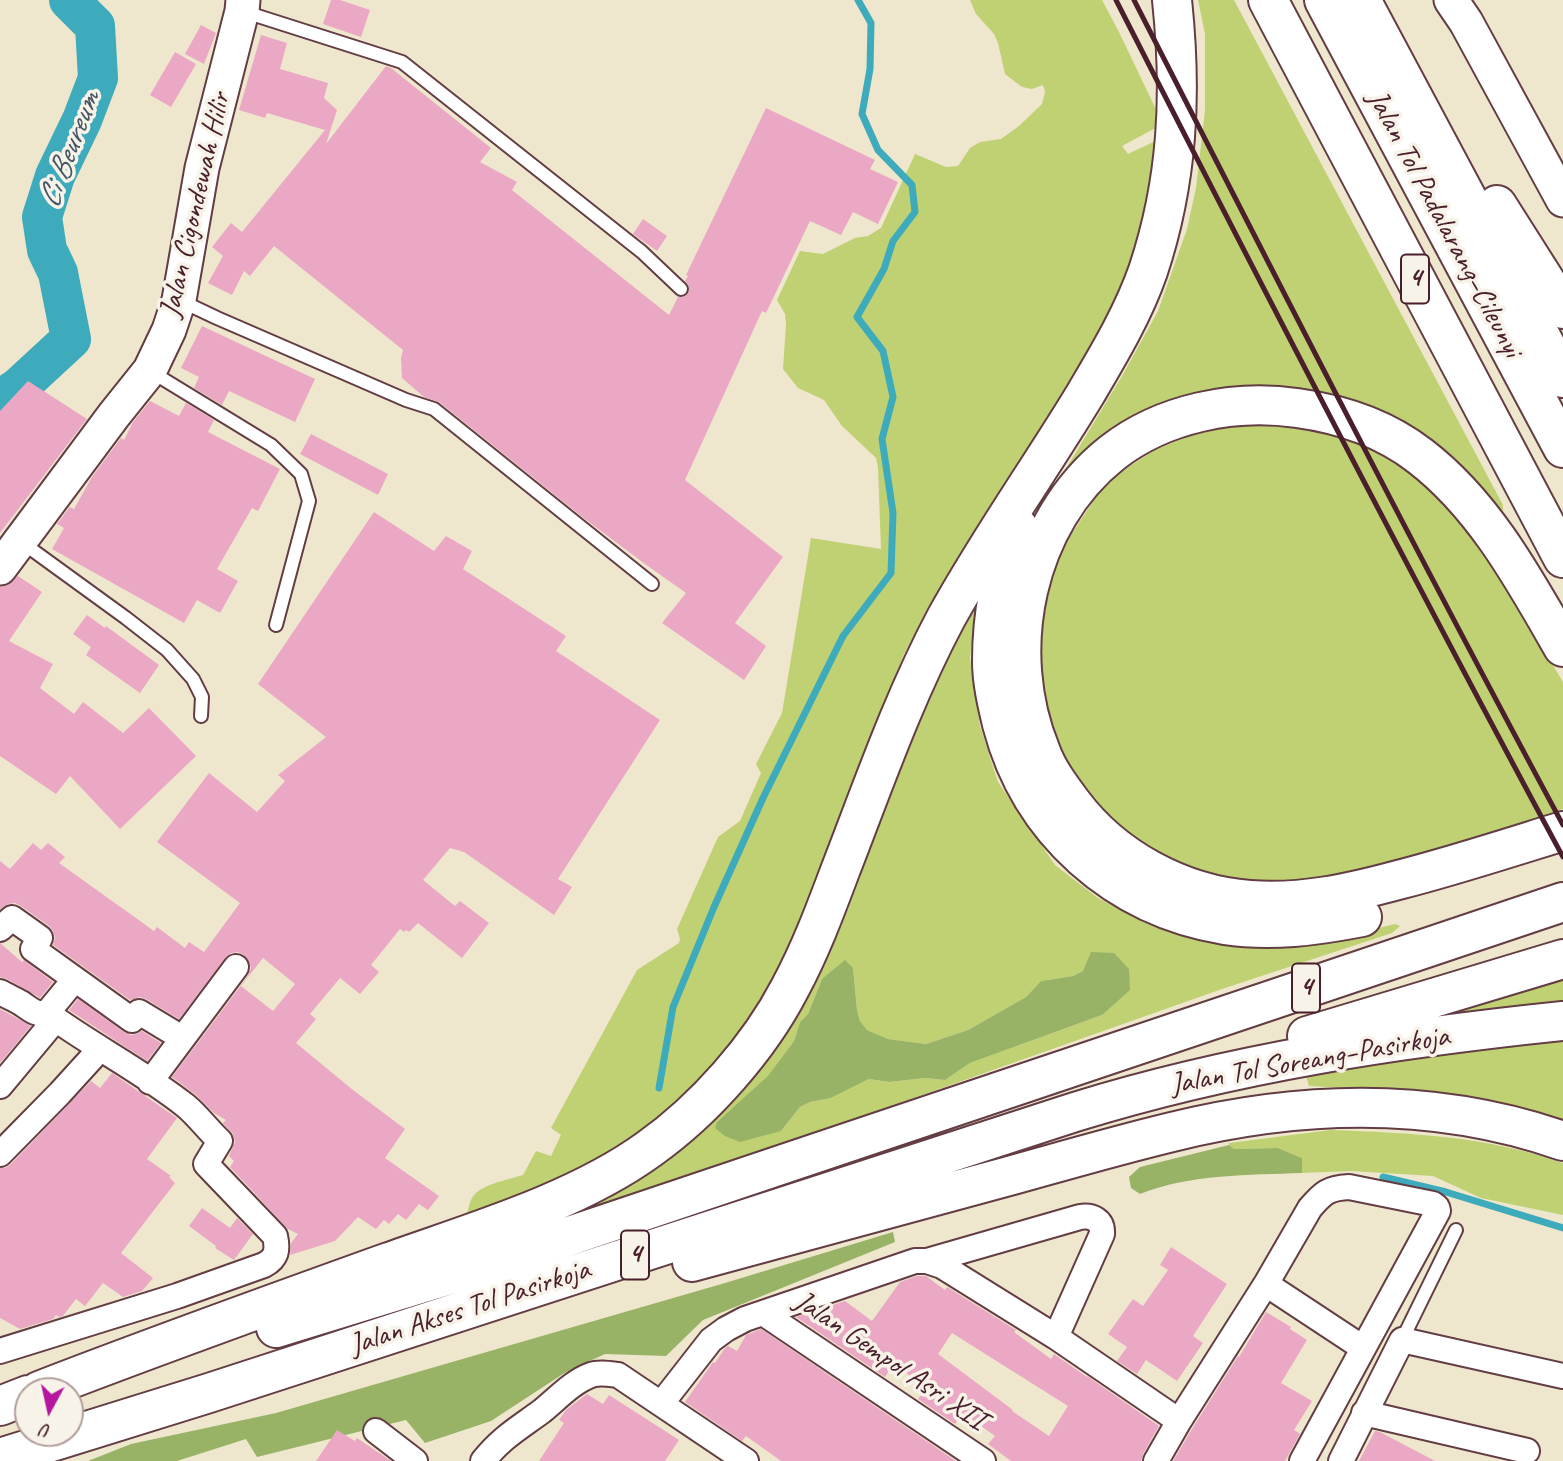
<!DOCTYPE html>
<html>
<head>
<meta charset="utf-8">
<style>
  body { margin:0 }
  #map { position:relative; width:1563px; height:1461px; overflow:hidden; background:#eee7cd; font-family:Caveat,sans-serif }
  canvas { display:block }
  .north { position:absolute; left:14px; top:1377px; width:70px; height:70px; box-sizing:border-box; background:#f7f3e8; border:2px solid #b29e9c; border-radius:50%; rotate:188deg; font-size:19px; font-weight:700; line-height:28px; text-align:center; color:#4a1f2b }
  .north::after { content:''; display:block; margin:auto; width:24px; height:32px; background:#b5179e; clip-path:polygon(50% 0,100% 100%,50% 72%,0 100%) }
</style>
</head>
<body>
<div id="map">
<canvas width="1563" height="1461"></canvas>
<div class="north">U</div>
</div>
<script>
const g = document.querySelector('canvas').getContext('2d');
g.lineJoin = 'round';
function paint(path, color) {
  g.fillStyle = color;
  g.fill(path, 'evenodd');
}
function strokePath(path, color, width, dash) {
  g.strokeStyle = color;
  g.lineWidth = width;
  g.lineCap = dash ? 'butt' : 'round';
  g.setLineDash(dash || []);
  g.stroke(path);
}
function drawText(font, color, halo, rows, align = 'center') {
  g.font = font + ' Caveat,sans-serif';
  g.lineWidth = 7;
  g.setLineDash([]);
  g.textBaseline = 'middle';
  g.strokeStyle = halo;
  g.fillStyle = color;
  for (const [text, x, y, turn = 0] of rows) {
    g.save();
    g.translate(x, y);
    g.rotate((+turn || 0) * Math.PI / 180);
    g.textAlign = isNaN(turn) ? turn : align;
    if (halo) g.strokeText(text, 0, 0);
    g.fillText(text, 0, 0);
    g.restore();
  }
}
paint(new Path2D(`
  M970,0H1102L1119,32L1163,124L1122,146L1128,154L1164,137L1149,208L1117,298L1076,376L1007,479L904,654L847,806L776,980L720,1063L670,1112L595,1164L519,1199L467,1216C468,1209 470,1199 475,1194C484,1184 510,1179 523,1175L536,1151L551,1156L561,1135L551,1128L637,970L679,943L680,939L677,929L718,837L740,821L761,773L756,764L782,713L811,538L881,549L878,468L876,458L842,426L824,400L798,388L783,369L786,324L785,314L777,300L800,251L823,254L855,238L868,236L881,228L915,154L946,167L958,166L970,148L980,142L1001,139L1019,126L1042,104L1045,92L1043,85L1032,89L1022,87L1005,74L998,43L994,34L976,14Z
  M1198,0H1234L1503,505V511L1499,510L1472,476L1428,437L1383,413L1251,391L1052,496L1059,480L1122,376L1158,311L1187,229L1196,188L1205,110V34Z
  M1256,425L1291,426L1327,432L1367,444L1395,459L1424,482L1451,511L1480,548L1509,592L1563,682V809L1418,858L1304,884H1248L1202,874L1159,857L1120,830L1089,797L1067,762L1051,725L1042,688L1040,647L1044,613L1053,576L1065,544L1100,491L1124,470L1153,451L1188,436L1223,428Z
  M976,601L970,658L980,726L998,782L1055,865L1098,898L1146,923L1200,940L1262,945L1330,940L1395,924L1400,926L1392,933L1222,989L648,1192L532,1230L747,1077L917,715ZM853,968L857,1010L860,1021L867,1030L888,1039L926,1044L968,1030L1026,997L1041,981L1073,976L1083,971L1102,1015L970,1063L945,1080L925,1078L889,1082L869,1079L831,1098L810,1102L800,1107L781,1131L717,1122L768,1077L794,1041L800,1022L808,1014L822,979Z
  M1563,975V1004L1385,1023Z
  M1563,1033V1125L1415,1092L1309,1086L1305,1072Z
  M1331,1130C1411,1133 1487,1136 1563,1163V1215L1481,1198L1433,1176L1351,1171L1302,1173V1158L1278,1148L1234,1149L1229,1145V1143Z`), '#c0d173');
paint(new Path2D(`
  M1091,952L1114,953L1129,969L1130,990L1102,1015L970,1063L945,1080L925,1078L889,1082L869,1079L831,1098L810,1102L800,1107L781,1131L740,1142L725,1136L715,1128L717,1122L768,1076L794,1041L800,1022L808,1014L822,979L845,960L853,968L857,1010L860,1021L867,1030L888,1039L926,1044L968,1030L1026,997L1041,981L1073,976L1083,971Z
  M1229,1145L1234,1149L1278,1148L1302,1158V1173C1249,1175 1190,1174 1140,1194L1131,1188L1129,1177L1140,1167Z
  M893,1232L895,1242L703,1320L666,1356L605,1354L566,1372L491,1421L425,1443L406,1420L257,1457L246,1439L177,1461H88L131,1444L276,1413L725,1283Z`), '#98b365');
strokePath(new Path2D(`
  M659,1088L673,1007L714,907L763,798L843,636L891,573L893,513L882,439L893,397L883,351L857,317L884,269L893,241L915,212L912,185L878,150L862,114L870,69L871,23L858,0
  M1383,1177L1446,1192L1563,1228`), '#3dabbb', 7);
strokePath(new Path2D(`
  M0,400L19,387L71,339L58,273L47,250L42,217L55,176L82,120L98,78L95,26L69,0`), '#3dabbb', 40);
paint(new Path2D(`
  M331,0H340L370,10L361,37L323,24Z
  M201,25L216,33L204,64L185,54Z
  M261,35L287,43L280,69L328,83L324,98L337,110L326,144L386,66L391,68L491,148L480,162L517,182L512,190L669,315L678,297H684L689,292V286L685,281L688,276L686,275L766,108L875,160L870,169L898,182L878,224L853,212L841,235L810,221L766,313L762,311L685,480L783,557L735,623L766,646L744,680L662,623L686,593L645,564L581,516L439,402L424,397L402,378L401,358L403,350L274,246L250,276L244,271L232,295L208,283L223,256L212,247L231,223L242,232L325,130L267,113L265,118L239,110Z
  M175,52L196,64L171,107L150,95Z
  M643,219L667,236L657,251L633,234Z
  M202,326L315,379L295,422L229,391L222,405L194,388L199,377L181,368Z
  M28,381L87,419L0,533V411Z
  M150,401L179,416L186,403L214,420L208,432L280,469L258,511L252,508L217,569L238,581L220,613L197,600L184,623L52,549L64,528L57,524L70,507L74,509L92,477L121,438L124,440L133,422Z
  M311,434L388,474L378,495L300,454Z
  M374,512L434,551L446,536L472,551L463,569L566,636L556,651L660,720L558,879L572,887L554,915L464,852L450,848L423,880L455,906L460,901L489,923L462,958L418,923L409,932L406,930L404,932L400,929L371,965L379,972L360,994L340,978L310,1014L316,1019L296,1043L353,1090L405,1129L385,1158L439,1196L428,1210L419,1204L406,1220L398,1214L389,1224L384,1220L376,1229L358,1217L335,1241L290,1255L291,1243L298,1234L288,1229L230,1167L234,1161L229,1156L235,1142L233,1134L223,1123L226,1120L214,1113L196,1095L172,1077L248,976L251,968L249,961L244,955L238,952L231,953L225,958L179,1019L146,999L140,997L130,1000L53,945L55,938L53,931L49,926L21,906L15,903L8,904L0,909V861L10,869L33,843L41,850L48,843L65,857L59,863L154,931L157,927L185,948L189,942L204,952L240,903L157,842L209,773L257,812L285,781L278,775L326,737L258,684ZM263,958L295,984L273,1011L241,986Z
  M18,576L42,592L9,641L53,664L40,688L74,714L83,702L123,733L149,708L196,756L120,829L70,776L56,794L0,756V587L8,585Z
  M87,615L105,628L106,626L159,665L140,693L86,655L91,647L73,634Z
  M0,943L22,962L24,960L53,982L40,998L7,979L0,977Z
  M78,999L124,1032L131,1035L137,1034L142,1031L161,1043L147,1061L69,1010Z
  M0,1009L31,1026L0,1063Z
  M112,1073L177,1118L147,1159L171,1176L169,1177L175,1183L121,1253L153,1278L142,1291L123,1297L103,1283L85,1306L76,1299L63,1316L59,1317L56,1315L53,1319L20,1329L0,1318V1168H5L11,1164L91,1081L100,1088Z
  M202,1208L230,1228L237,1218L253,1234L234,1260L215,1248L216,1246L189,1226Z
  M1171,1247L1227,1284L1193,1336L1203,1343L1177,1381L1146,1360L1137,1374L1117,1361L1127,1347L1108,1334L1133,1299L1143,1306L1168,1270L1160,1265Z
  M917,1276H926L945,1290L947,1287L1016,1330L1014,1332L1051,1359L1054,1354L1087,1377V1376L1159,1426L1143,1454L1141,1461H1011L988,1444L995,1436L963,1413L955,1424L918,1399L926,1388L894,1364L885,1377L796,1317L845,1301L872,1321L900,1282ZM952,1333L1068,1406L1049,1436L1012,1411L1013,1410L938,1354Z
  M1266,1312L1291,1327L1290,1329L1307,1340L1281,1383L1312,1401L1294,1430L1300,1434L1285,1461H1173L1192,1429L1238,1356L1239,1357Z
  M761,1329L956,1461H781L746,1436L742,1441L685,1402L713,1362L715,1363L725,1348L728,1346L737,1351L746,1335Z
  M587,1394L603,1404L609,1395L679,1440L665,1461H539L564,1423L559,1420L566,1410Z
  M337,1430L355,1441L357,1438L391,1461H316Z
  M1375,1431L1380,1432L1435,1461H1359Z`), '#eba8c5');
const lane = new Path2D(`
  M242,11L402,62L642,252L681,289
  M179,300L217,318L406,400L434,409L652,584
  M150,371L271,445L301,474L309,501L276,625
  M20,541L126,618L167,650L193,679L202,697L201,716
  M1402,1340L1456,1230`);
const street = new Path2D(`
  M0,929L12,918L40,938L33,949L132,1020L139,1012L182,1038
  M0,992C7,996 14,999 21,1003C30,1009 35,1015 47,1013C92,1046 142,1071 186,1106C197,1115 209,1131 220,1141L206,1164L275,1236C278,1250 277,1258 264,1265L177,1296L0,1351
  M47,1013L75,979
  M150,1082L236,967
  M0,1086L55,1020
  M0,1154L60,1093L100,1049
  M927,1261L1080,1217C1092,1215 1103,1220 1102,1234L1056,1337
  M1266,1284L1363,1348
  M763,1313L983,1461
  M661,1404L711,1340L726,1329L745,1319L915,1261H927L942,1266L1056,1337L1179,1421
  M1364,1413L1527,1451
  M376,1431L415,1461
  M483,1461C501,1438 519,1428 542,1411C557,1399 572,1382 591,1375C599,1372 610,1374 618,1375L746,1461
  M1156,1461L1179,1421L1266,1284L1310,1208C1323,1193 1328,1188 1349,1187L1433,1204L1437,1207L1438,1211L1302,1461
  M1341,1461L1402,1340L1563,1376`);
const secondary = new Path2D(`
  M1451,0L1466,22L1563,200
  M0,568L114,415L150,370L169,330L179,300L202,168L242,11L243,0`);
const highway = new Path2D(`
  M1268,0L1563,558
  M1324,0L1563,448
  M1361,0L1563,378
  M1497,205L1563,309
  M1018,527C1001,569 992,615 992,661C992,682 997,703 1002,724C1030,831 1116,907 1225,925C1271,932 1316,926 1362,917
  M1563,647C1524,579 1484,505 1420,456C1384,428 1341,414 1297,408C1234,399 1163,413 1112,453C1025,522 999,651 1041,752C1048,771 1060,787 1072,803C1113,858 1181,895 1250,900C1301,904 1350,893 1398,880C1453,866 1508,848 1563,831
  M1307,1036L1563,959
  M692,1262C798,1233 903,1205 1009,1176C1063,1161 1118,1145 1172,1132C1302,1100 1436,1097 1563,1141
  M276,1328L498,1260L1563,902
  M39,1391C155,1346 272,1304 389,1262C473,1232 576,1202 649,1149C704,1110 759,1048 790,988C810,951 825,911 840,871C873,786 903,699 946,618C989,540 1040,469 1086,393C1109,354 1133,314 1148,271C1178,181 1182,94 1172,0
  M0,1406L28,1395
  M0,1458L209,1393L1075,1112C1233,1063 1398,1038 1563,1021`);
strokePath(lane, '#633d43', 16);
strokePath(street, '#633d43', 28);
strokePath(secondary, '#633d43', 37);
strokePath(highway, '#633d43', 42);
strokePath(lane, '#fff', 12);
strokePath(street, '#fff', 24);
strokePath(secondary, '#fff', 33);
strokePath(highway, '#fff', 38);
strokePath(new Path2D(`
  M1116,0C1262,287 1410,573 1563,857
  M1134,0C1275,276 1416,552 1563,825`), '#4a1f2b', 5);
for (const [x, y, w] of [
  [1415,279,28],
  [1306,988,28],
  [635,1255,28]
]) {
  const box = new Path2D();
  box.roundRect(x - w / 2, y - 24.5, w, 49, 5);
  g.fillStyle = '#f7f3e8';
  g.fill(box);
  strokePath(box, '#4a1f2b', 2);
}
drawText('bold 28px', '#4a1f2b', null, [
  ["4",1415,279],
  ["4",1306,988],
  ["4",635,1255]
]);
drawText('30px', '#4a1f2b', '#f7f3e8', [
  ["Jalan Cigondewah Hilir",196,205,-77],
  ["Jalan Tol Padalarang–Cileunyi",1444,224,62],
  ["Jalan Tol Soreang–Pasirkoja",1310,1061,-10],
  ["Jalan Akses Tol Pasirkoja",470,1308,-18],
  ["Jalan Gempol Asri XII",890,1361,34]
]);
drawText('italic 32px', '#455765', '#f7f3e8', [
  ["Ci Beureum",70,150,-69]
]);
</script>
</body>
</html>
